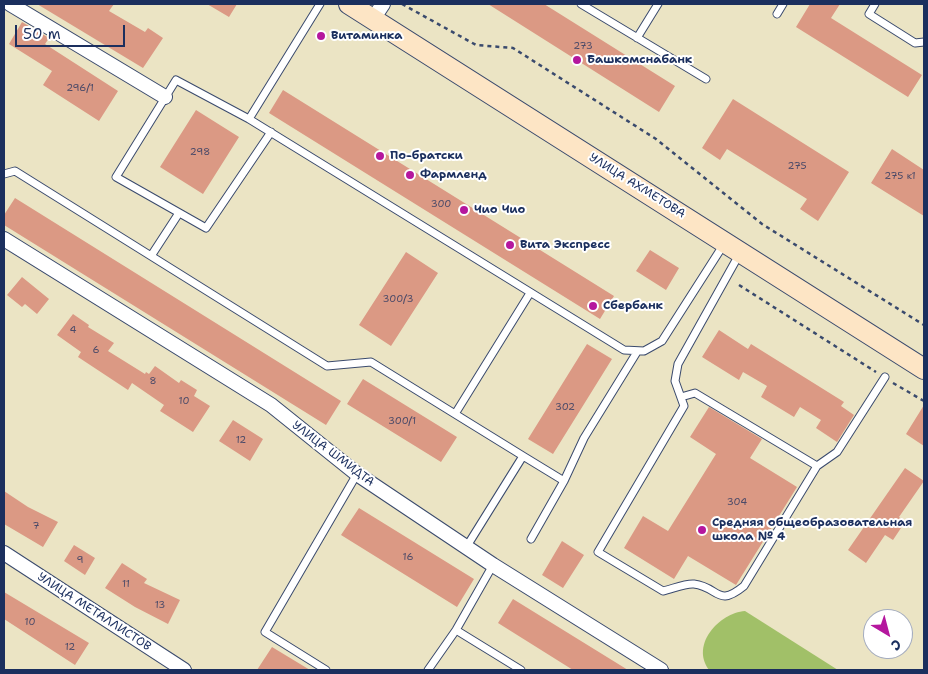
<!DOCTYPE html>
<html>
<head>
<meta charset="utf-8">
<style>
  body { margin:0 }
  #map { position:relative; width:928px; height:674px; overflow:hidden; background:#ebe4c4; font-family:"Shantell Sans",sans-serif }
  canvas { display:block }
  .frame { position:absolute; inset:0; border:5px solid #1b2f5e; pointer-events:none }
  .north { position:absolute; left:863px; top:609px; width:50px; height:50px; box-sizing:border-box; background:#fff; border:1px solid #a4acbf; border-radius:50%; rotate:143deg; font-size:14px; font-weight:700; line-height:20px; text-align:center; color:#1b2f5e }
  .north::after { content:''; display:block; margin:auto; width:18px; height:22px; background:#b5179e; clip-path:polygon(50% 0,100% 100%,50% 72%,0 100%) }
  .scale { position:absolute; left:15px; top:25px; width:110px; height:22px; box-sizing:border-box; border:2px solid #1b2f5e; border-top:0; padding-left:6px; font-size:15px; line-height:18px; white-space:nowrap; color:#1b2f5e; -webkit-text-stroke:4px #fff; paint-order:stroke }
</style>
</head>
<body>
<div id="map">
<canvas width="928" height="674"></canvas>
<div class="frame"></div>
<div class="north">С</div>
<div class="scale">50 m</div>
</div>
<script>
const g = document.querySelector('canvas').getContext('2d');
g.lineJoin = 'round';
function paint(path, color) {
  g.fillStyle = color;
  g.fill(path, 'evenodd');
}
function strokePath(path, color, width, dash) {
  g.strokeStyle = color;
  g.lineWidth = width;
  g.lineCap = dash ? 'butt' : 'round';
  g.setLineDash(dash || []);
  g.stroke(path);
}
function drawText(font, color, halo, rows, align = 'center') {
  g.font = font + ' "Shantell Sans",sans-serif';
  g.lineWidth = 4;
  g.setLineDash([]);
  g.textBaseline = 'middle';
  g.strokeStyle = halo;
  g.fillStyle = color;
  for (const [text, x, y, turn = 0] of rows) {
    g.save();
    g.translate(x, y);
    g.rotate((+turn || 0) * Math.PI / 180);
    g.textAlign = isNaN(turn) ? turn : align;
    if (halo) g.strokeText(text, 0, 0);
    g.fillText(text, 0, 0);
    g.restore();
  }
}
paint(new Path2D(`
  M745,611L838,670H709C690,645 719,613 745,611Z`), '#a1c068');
paint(new Path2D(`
  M37,4H114L109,11L145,32L148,28L163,38L143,68Z
  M207,4H237L229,17Z
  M488,4H544L675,86L659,112Z
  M810,4H840L831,18L922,75L908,97L796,27Z
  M22,22L49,38L45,44L118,91L99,121L43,85L52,71L9,44Z
  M283,90L614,296L600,319L269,113Z
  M733,99L849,172L818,221L800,209L807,199L727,149L720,160L702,148Z
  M196,110L239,137L203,194L160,167Z
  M892,149L924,170V216L871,183Z
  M15,198L341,401L326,425L4,225V215Z
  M650,250L679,268L666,290L636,271Z
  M406,252L438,273L391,346L359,325Z
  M22,277L49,299L37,314L25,304L22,307L7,295Z
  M73,314L89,325L88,327L114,343L108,351L145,374L146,372L149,374L155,366L179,383L181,380L197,390L194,396L210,406L193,432L160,411L164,405L132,383L128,390L78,357L81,352L57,335Z
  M719,330L748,349L751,344L844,402L841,406L854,415L837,442L816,428L821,420L800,407L794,417L761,397L767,386L743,372L739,380L702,357Z
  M587,344L612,359L553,454L528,439Z
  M363,379L457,437L441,462L347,404Z
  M924,405V446L906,434Z
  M709,407L762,439L750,458L797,487L736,585L688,556L674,579L624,548L643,516L668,531L716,454L690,437Z
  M233,420L263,439L250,461L219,441Z
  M905,468L924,481L899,517L905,522L893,540L885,535L866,563L848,550Z
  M4,491L28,507L58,522L43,547L4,524Z
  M359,508L474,579L457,607L341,535Z
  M562,541L584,555L563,588L542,575Z
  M74,545L95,558L85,575L64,561Z
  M122,563L147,579L144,583L180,600L168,624L135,607L105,588Z
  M4,592L89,643L75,665L4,619Z
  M513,599L628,670H573L498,623Z
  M272,647L310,670H257Z`), '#db9984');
const lane = new Path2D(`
  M320,4L249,119L624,350L644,351L662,341L724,244
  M581,4L706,79
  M875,4L869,14L915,43L924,42
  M777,14L783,4
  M637,38L658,4
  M249,119L176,80L116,177L206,228L271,132
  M4,174L15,171L327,366L371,362L455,414
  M740,253L678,364L675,381L684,406L598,552L663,591C672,589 686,583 694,584C719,587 717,608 744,586L817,466L837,452L885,377
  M151,256L179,213
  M681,397L695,393L817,466
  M523,456L564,481L584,438L637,352
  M531,539L564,481
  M467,546L523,456L455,414L530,293
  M456,630L521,670
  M326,670L265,632L357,474
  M428,670L456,630L493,565`);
const street = new Path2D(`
  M10,4L165,97
  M373,19L383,4
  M4,239L271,405L357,474L493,565L661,670
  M4,553L184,670`);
const secondary = new Path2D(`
  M349,4L924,369`);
strokePath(lane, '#3a4a6d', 9);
strokePath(street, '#3a4a6d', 16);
strokePath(secondary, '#3a4a6d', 22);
strokePath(new Path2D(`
  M402,4L476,45L513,48L656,139L762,224L924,325
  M739,285L876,372
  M893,383L924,401`), '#3a4a6d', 2.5, [4, 4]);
strokePath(lane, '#fff', 7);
strokePath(street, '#fff', 14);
strokePath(secondary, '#fde5c5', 20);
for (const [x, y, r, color] of [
  [321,36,5,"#b5179e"],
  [577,60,5,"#b5179e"],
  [380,156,5,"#b5179e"],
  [410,175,5,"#b5179e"],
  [464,210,5,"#b5179e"],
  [510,245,5,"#b5179e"],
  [593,306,5,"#b5179e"],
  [702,530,5,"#b5179e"]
]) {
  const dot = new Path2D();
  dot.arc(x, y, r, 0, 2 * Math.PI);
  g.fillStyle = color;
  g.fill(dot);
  strokePath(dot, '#fff', 2);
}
drawText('10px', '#4b4a68', null, [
  ["273",583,46],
  ["296/1",80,88],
  ["298",200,152],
  ["275",797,166],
  ["275 к1",900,176],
  ["300",441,204],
  ["300/3",398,299],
  ["4",73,330],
  ["6",96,350],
  ["8",153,381],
  ["10",184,401],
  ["302",565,407],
  ["300/1",402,421],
  ["12",241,440],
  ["304",737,502],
  ["7",36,526],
  ["16",408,557],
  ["9",80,560],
  ["11",126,584],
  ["13",160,605],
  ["10",30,622],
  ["12",70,647]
]);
drawText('bold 12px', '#1b2f5e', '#fff', [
  ["Витаминка",331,36],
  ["Башкомснабанк",587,60],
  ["По-братски",390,156],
  ["Фармленд",420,175],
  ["Чио Чио",474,210],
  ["Вита Экспресс",520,245],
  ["Сбербанк",603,306],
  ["Средняя общеобразовательная",712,523],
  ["школа № 4",712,537]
], 'left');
drawText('12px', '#1b2f5e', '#fff', [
  ["УЛИЦА АХМЕТОВА",637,186,32],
  ["УЛИЦА ШМИДТА",333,454,37],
  ["УЛИЦА МЕТАЛЛИСТОВ",94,612,33]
]);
</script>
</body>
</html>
